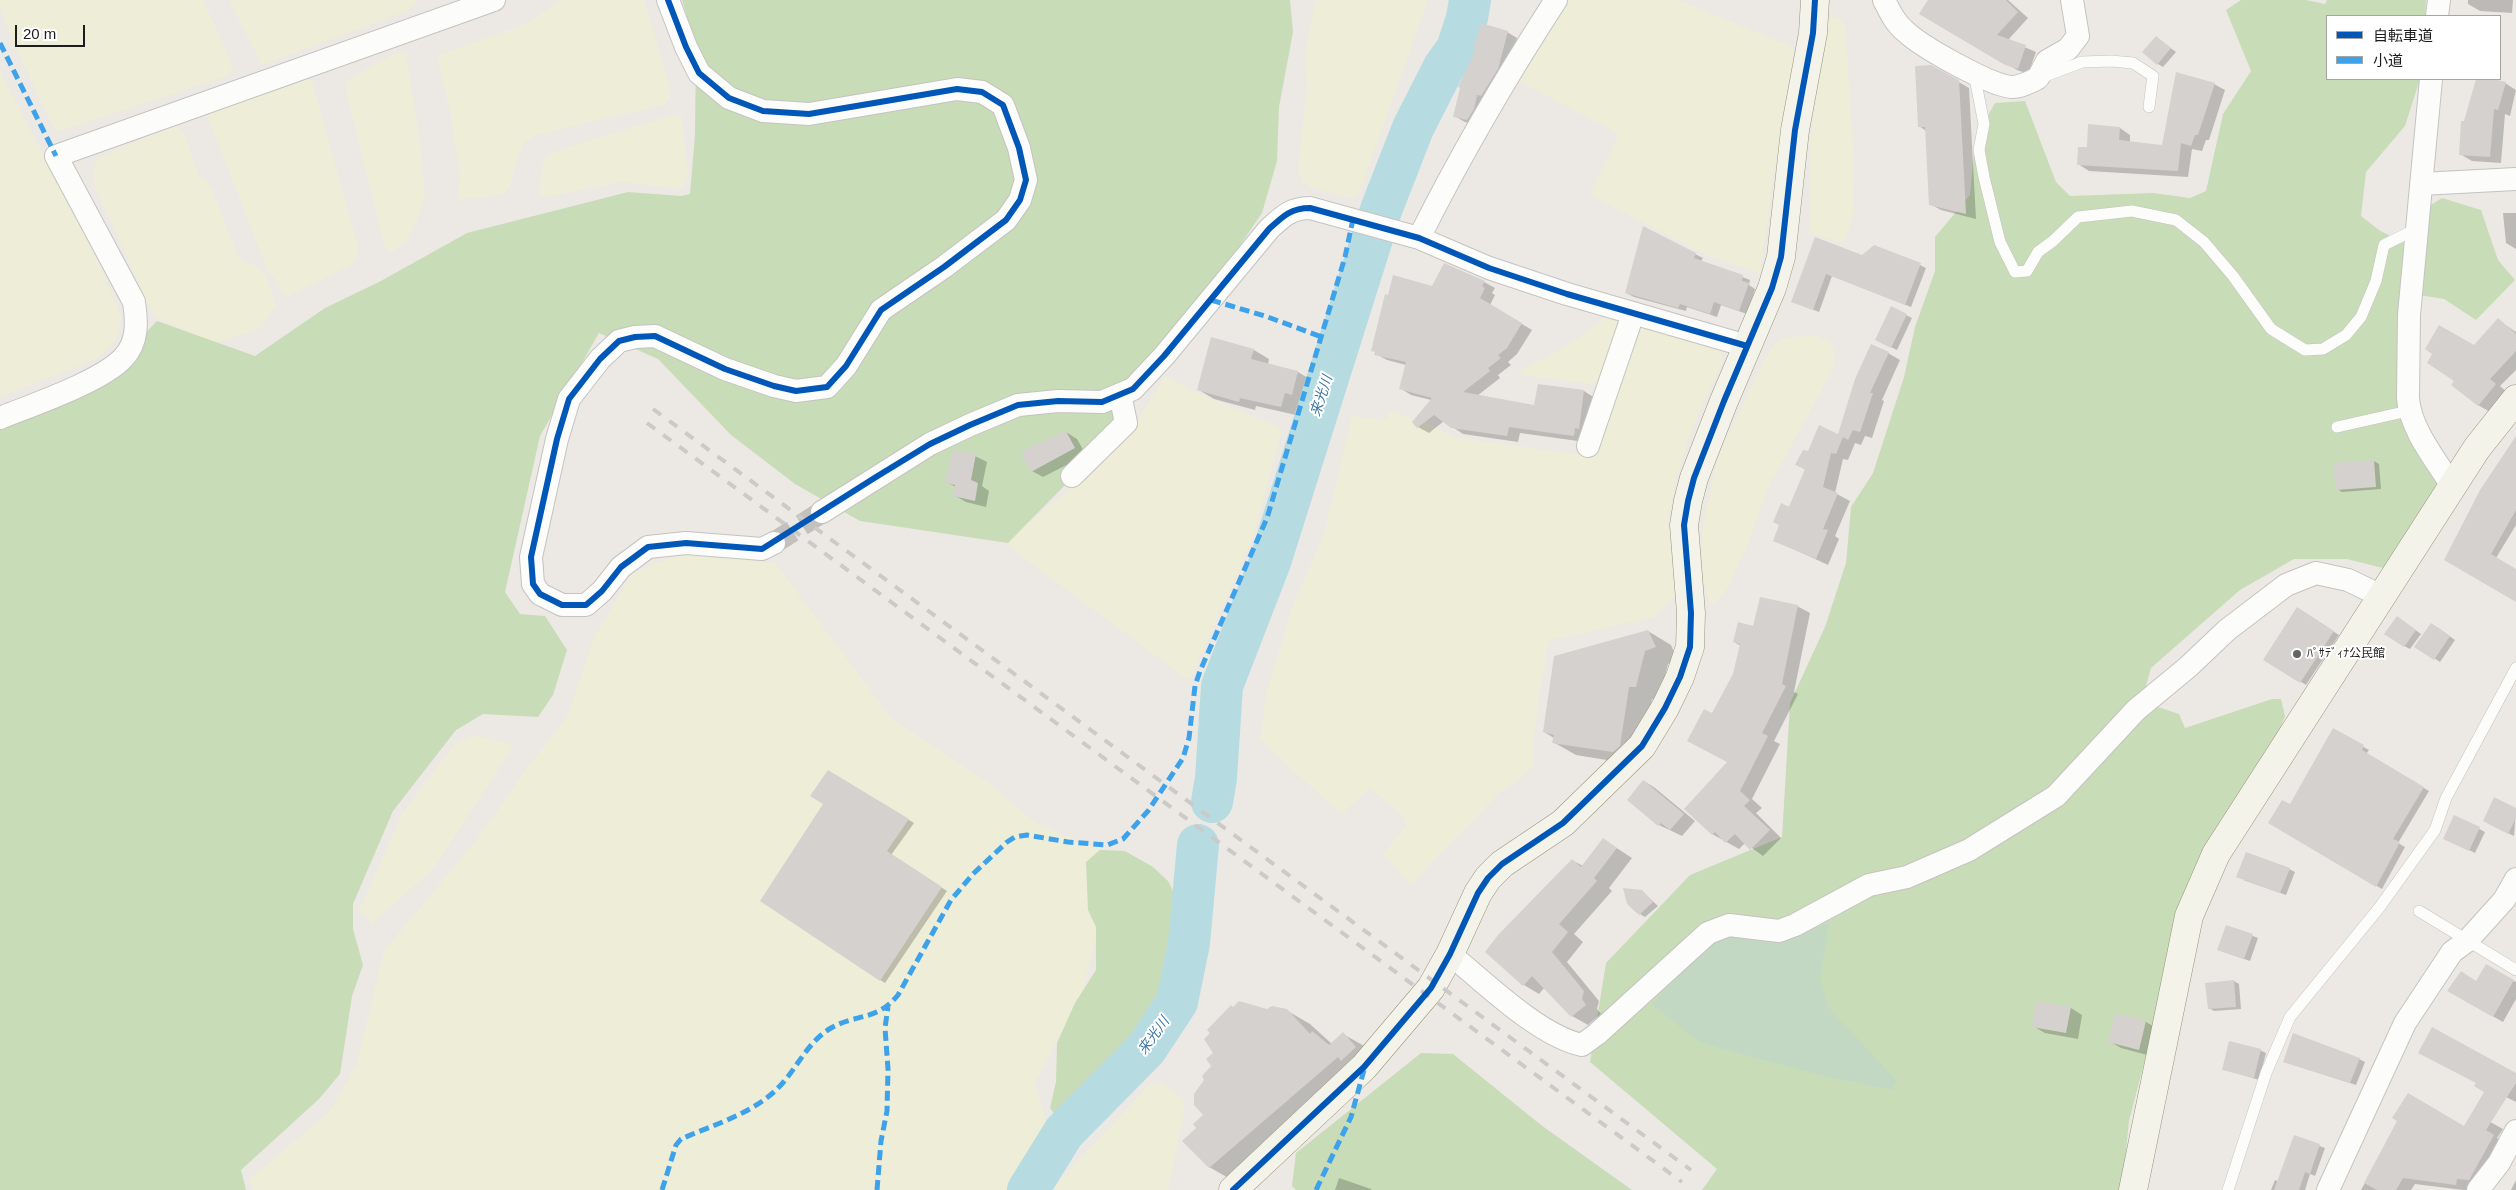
<!DOCTYPE html>
<html>
<head>
<meta charset="utf-8">
<style>
  body { margin:0 }
  #map { position:relative; width:2516px; height:1190px; overflow:hidden; background:#ece9e5; font-family:Helvetica,"Noto Sans JP",sans-serif }
  canvas { display:block }
  .legend { position:absolute; left:2326px; top:15px; width:175px; height:65px; box-sizing:border-box; background:#fff; border:1px solid #a5a5a5; margin:0; padding:6px 9px; list-style:none; font-size:15px; color:#1d1d1d }
  .legend li { display:flex; align-items:center; gap:10px; height:25px }
  .legend b { width:25px; border:1px solid #a5a5a5 }
  .scale { position:absolute; left:15px; top:25px; width:70px; height:22px; box-sizing:border-box; border:2px solid #1d1d1d; border-top:0; padding-left:6px; font-size:15px; line-height:18px; white-space:nowrap; color:#1d1d1d; -webkit-text-stroke:4px #fff; paint-order:stroke }
</style>
</head>
<body>
<div id="map">
<canvas width="2516" height="1190"></canvas>
<ul class="legend">
<li><b style="height:6px;background:#0057b8"></b>自転車道</li>
<li><b style="height:6px;background:#3da2ea"></b>小道</li>
</ul>
<div class="scale">20 m</div>
</div>
<script>
const g = document.querySelector('canvas').getContext('2d');
g.lineJoin = 'round';
function paint(path, color) {
  g.fillStyle = color;
  g.fill(path, 'evenodd');
}
function strokePath(path, color, width, dash) {
  g.strokeStyle = color;
  g.lineWidth = width;
  g.lineCap = dash ? 'butt' : 'round';
  g.setLineDash(dash || []);
  g.stroke(path);
}
function drawText(font, color, halo, rows, align = 'center') {
  g.font = font + ' Helvetica,"Noto Sans JP",sans-serif';
  g.lineWidth = 4;
  g.setLineDash([]);
  g.textBaseline = 'middle';
  g.strokeStyle = halo;
  g.fillStyle = color;
  for (const [text, x, y, turn = 0] of rows) {
    g.save();
    g.translate(x, y);
    g.rotate((+turn || 0) * Math.PI / 180);
    g.textAlign = isNaN(turn) ? turn : align;
    if (halo) g.strokeText(text, 0, 0);
    g.fillText(text, 0, 0);
    g.restore();
  }
}
paint(new Path2D(`
  M0,0H203L229,57L232,69L227,76L61,131L54,128L14,44L0,8Z
  M229,0H416L415,4L406,11L262,65Z
  M560,0H644L670,89V99L665,104L534,136L524,143L516,161L510,187L506,192L484,197L458,200L460,176L450,112L438,60L440,55L528,23Z
  M1315,0H1428L1360,190L1355,199L1313,188L1304,183L1298,171L1307,81L1305,55Z
  M1568,0H1678L1792,47L1795,56L1774,172L1760,273L1704,254L1592,196L1591,192L1618,137L1616,132L1515,79L1518,70Z
  M1828,16L1838,18L1845,25L1854,159L1853,213L1847,236L1842,243L1809,233V148Z
  M406,52L420,144L425,198L419,216L406,241L395,250L389,251L384,245L345,85L348,80L394,54Z
  M0,71L103,272L121,317L119,331L113,343L98,358L0,397Z
  M308,79L312,81L358,247L356,258L352,265L289,296L282,294L274,277L268,271L208,118L210,113Z
  M676,114L682,118L688,175L681,189L621,182L550,196L542,195L539,191L544,159L551,153Z
  M175,126L184,133L198,175L205,180L212,190L239,259L257,267L265,275L276,304L261,328L209,345L182,328L154,317L93,182L94,167L99,157Z
  M1604,314L1623,319L1600,385L1520,375L1522,369L1553,354L1577,339L1601,321Z
  M1641,325L1720,347L1722,362L1689,435L1675,483L1668,520L1675,596L1654,617L1551,640L1548,645L1541,685L1534,736V765L1519,780L1500,792L1411,884L1383,854L1407,825L1402,814L1370,788L1341,814L1270,749L1260,738L1267,691L1294,602L1323,538L1352,416L1386,420L1390,411L1437,428L1456,438L1593,456L1637,330Z
  M1816,335L1830,343L1835,352L1834,367L1768,487L1748,543L1727,589L1713,604L1709,603L1702,569L1703,524L1719,455L1763,362L1775,344L1783,338Z
  M1165,376L1193,391L1282,429L1253,537L1190,679L1186,678L1012,549L1008,543L1020,529L1098,466L1139,418Z
  M685,555L775,563L891,718L987,782L1038,825L1100,850L1096,937L1082,993L1035,1083L1048,1127L1012,1190H253L249,1180L331,1110L356,1066L384,951L480,836L530,764L567,717L595,636L633,573L659,562Z
  M473,735L514,745L433,869L372,923L359,911L402,814L455,744Z
  M1151,1083L1164,1084L1183,1099L1184,1113L1168,1190H1055L1061,1179Z`), '#eeedd7');
paint(new Path2D(`
  M682,0H1290L1293,32L1279,107L1277,161L1262,213L1135,400L1126,423L1008,543L860,521L795,484L731,435L658,359L599,333L540,436L505,592L520,614L545,616L567,650L553,695L538,717L483,714L456,730L393,811L353,904V929L363,965L352,996L340,1074L319,1099L241,1170L246,1190H0V424L106,373L157,321L255,356L325,308L379,282L467,233L628,192L681,196L690,194L695,134L696,47Z
  M2241,0H2306L2325,4L2327,0H2426L2425,16H2327V79H2420L2405,126L2366,172L2361,216L2379,230L2407,245L2429,206L2442,198L2481,210L2498,260L2515,280L2476,320L2444,299L2419,295L2401,393L2444,483L2387,569L2347,559H2294L2240,590L2151,668L2146,686L2158,707L2179,714L2185,728L2272,699H2281L2285,716L2273,748L2189,890L2129,1121L2122,1190H1702L1717,1169L1590,1062L1606,963L1690,875L1782,837L1790,703L1825,627L1846,563L1851,507L1873,473L1904,377L1915,327L1935,271V237L1970,195L1975,138L1995,103L2025,101L2056,182L2070,196L2153,193L2190,198L2206,191L2223,114L2251,71L2226,10Z
  M1100,850L1125,851L1153,867L1168,881L1183,910C1176,939 1175,967 1165,996C1159,1014 1145,1027 1133,1042C1111,1069 1086,1092 1063,1117L1057,1118L1050,1108L1056,1082L1057,1043L1075,1003L1096,970V927L1088,910L1086,862Z
  M1421,1053L1453,1054L1541,1125L1632,1190H1296L1292,1186L1296,1153Z`), '#c8dcb8');
paint(new Path2D(`
  M1829,922L1820,979L1828,1007L1897,1081L1892,1090L1820,1075L1712,1046L1698,1041L1652,1004L1700,952L1730,935L1772,943L1774,939L1787,941Z`), '#c3d8c2');
paint(new Path2D(`
  M1929,0H2008L2028,18L2008,40L2036,52L2028,74L2017,70L1921,13Z
  M2468,0H2513L2512,13L2480,11L2468,4Z
  M1507,32L1517,38L1508,75L1478,125L1465,122L1454,116L1462,88Z
  M2156,37L2176,52L2163,67L2158,64Z
  M1931,66L1969,88L1976,219L1941,210L1930,204L1926,131L1919,126Z
  M2477,79H2488L2505,83L2516,90L2510,116L2505,114L2501,163L2472,161L2460,154L2465,123Z
  M2214,84L2225,90L2209,140H2206L2202,151L2192,149L2188,177L2089,171L2078,164L2088,149L2120,128L2130,135V143L2163,147Z
  M2503,213H2516V249L2506,243Z
  M1816,239L1862,256L1920,265L1926,268L1911,307L1832,276L1819,312L1793,302Z
  M1695,254L1703,258L1701,261L1750,280L1749,285L1755,289L1747,314L1721,305L1717,317L1687,307L1686,311L1634,297L1626,293Z
  M1484,282L1495,288L1492,293L1495,295L1490,305L1532,330L1517,354L1508,362L1511,365L1498,375L1500,378L1477,396L1535,407L1539,386L1584,391L1595,398L1585,442L1520,433L1518,442L1463,434L1444,421L1429,433L1418,427L1431,400L1411,395L1400,388L1406,365L1387,360L1376,354L1433,288Z
  M1906,315L1912,318L1897,350L1882,343Z
  M2498,320L2516,332V370L2500,386L2507,392L2490,412L2478,405L2474,346Z
  M1254,350L1269,359L1268,365L1298,372L1313,381L1308,403L1300,401L1296,415L1256,406L1255,410L1214,399L1199,390Z
  M1888,353L1900,360L1882,400L1884,401L1872,438L1865,436L1861,445L1855,443L1848,460L1843,459L1835,493L1850,501L1835,536L1839,539L1828,565L1774,540L1806,470L1797,465L1808,453L1838,435Z
  M1066,432L1077,439L1086,455L1043,477L1032,471Z
  M2516,438V525L2496,558L2516,571V600L2446,559Z
  M975,456L987,462L982,486L989,491L986,507L966,502L954,495L956,487L946,482Z
  M2374,461L2379,464L2381,489L2342,492L2337,489Z
  M1797,606L1810,613L1794,692L1798,694L1774,741L1780,744L1752,799L1762,808L1756,813L1781,838L1763,856L1745,843L1739,849L1712,834L1729,762L1712,714L1734,675L1741,646L1734,642L1754,628Z
  M2297,608L2339,635L2306,685L2264,659Z
  M2403,621L2421,634L2410,649L2404,646Z
  M2437,627L2455,640L2440,662L2416,646Z
  M1648,631L1671,645L1678,661L1668,664L1659,700L1652,699L1643,759L1637,765L1576,755L1553,742L1554,738L1544,732Z
  M2333,730L2369,750L2366,754L2429,791L2398,843L2405,847L2382,889L2270,822L2290,806Z
  M828,771L914,823L891,855L947,891L885,983L880,980L825,804Z
  M1644,781L1655,788L1695,821L1682,836L1659,825L1628,800Z
  M2516,809L2514,836L2489,824Z
  M2455,816L2485,832L2475,853L2450,841Z
  M1603,839L1632,858L1609,888L1612,891L1574,934L1583,942L1567,962L1599,1001L1597,1009L1601,1014L1588,1025L1572,1016L1545,987L1539,994L1524,985L1572,860L1583,866Z
  M2289,869L2295,872L2286,895L2243,880Z
  M1642,891L1658,906L1645,917L1640,914Z
  M2227,926L2258,938L2250,961L2224,952Z
  M2487,966L2516,982V999L2503,1022L2448,991L2477,982Z
  M2234,981L2239,984L2241,1009L2214,1011L2209,1008Z
  M1234,1008L1286,1010L1310,1024L1332,1044L1343,1034L1366,1047L1232,1180L1209,1167L1205,1115L1214,1053Z
  M2071,1008L2082,1015L2078,1039L2045,1033L2033,1026Z
  M2116,1014L2146,1022L2158,1029L2151,1056L2121,1048L2109,1041Z
  M2260,1050L2266,1053L2259,1080L2223,1069Z
  M2359,1059L2365,1062L2356,1085L2284,1062Z
  M2431,1059L2516,1075V1102Z
  M2474,1113L2503,1129L2497,1138L2505,1142L2481,1186L2468,1185L2467,1190H2463L2415,1184L2411,1190H2361L2399,1121L2465,1128Z
  M2295,1137L2325,1148L2315,1176L2310,1174L2305,1190H2271L2275,1180L2279,1182Z
  M1339,1178L1371,1189L1372,1190H1335Z
  M2516,1180V1190H2511Z`), '#0003');
strokePath(new Path2D(`
  M1212,802L1216,778L1222,686L1270,562L1381,210L1413,128L1444,67L1457,49L1467,18L1470,0
  M1028,1190L1064,1132L1146,1049L1177,1002L1189,943L1198,845`), '#b6dce2', 42);
paint(new Path2D(`
  M1928,0H2006L2018,12L1997,35L2026,45L2018,69L2005,65L1919,14Z
  M1481,23L1508,31L1498,69L1481,96L1477,95L1474,109L1467,120L1453,117L1460,88L1458,87L1475,51L1473,50Z
  M2156,36L2171,48L2157,65L2142,52Z
  M1931,65L1959,80L1966,214L1929,205L1925,127H1918L1915,66Z
  M2176,72L2215,83L2198,135H2195L2191,146L2181,143L2178,171L2077,165L2078,147H2087L2088,124L2120,127L2119,140L2162,145Z
  M2476,79H2493L2506,82L2498,110L2494,109L2490,157L2459,155L2461,121H2464Z
  M1643,226L1696,253L1694,258L1743,275L1742,281L1749,283L1739,311L1714,302L1710,314L1680,304L1678,308L1625,293Z
  M1815,237L1862,255L1874,245L1921,263L1905,305L1826,274L1813,310L1791,302Z
  M1444,263L1485,281L1482,286L1485,288L1480,298L1522,323L1507,348L1498,355L1501,358L1488,368L1490,371L1463,392L1534,405L1538,384L1584,390L1579,429L1575,428L1574,436L1509,427L1507,436L1451,428L1434,415L1417,428L1412,422L1432,398L1399,389L1406,362L1374,355L1375,352L1371,351L1385,294L1388,295L1393,275L1432,286Z
  M1891,306L1907,314L1891,348L1875,340Z
  M2498,318L2516,334V351L2490,379L2496,384L2478,406L2451,385L2454,381L2427,363L2432,354L2425,349L2439,325L2474,345Z
  M1211,337L1254,349L1251,359L1298,371L1292,395L1285,393L1281,407L1240,398L1239,402L1197,390Z
  M1871,344L1889,352L1870,393H1873L1860,432L1853,430L1848,440L1843,437L1836,454L1831,453L1823,487L1838,493L1823,529L1828,530L1816,559L1773,541L1779,525L1773,522L1781,503L1789,507L1805,469L1795,465L1803,450L1808,451L1819,425L1838,434L1855,379Z
  M1066,431L1075,448L1031,472L1021,451Z
  M2516,436V510L2491,554L2516,569V602L2444,560L2480,490Z
  M953,450L976,454L971,480L978,483L975,501L953,496L955,485L945,483Z
  M2374,460L2376,487L2336,490L2333,463Z
  M1760,597L1798,605L1782,684L1786,686L1762,733L1768,736L1740,791L1750,800L1744,806L1770,830L1750,850L1735,834L1725,843L1715,832L1712,835L1684,809L1727,762L1687,741L1704,709L1712,713L1733,674L1740,644L1733,642L1738,622L1753,626Z
  M2297,607L2334,631L2300,683L2263,660Z
  M2397,616L2416,630L2404,647L2384,634Z
  M2431,623L2450,636L2434,660L2414,647Z
  M1648,630L1656,647L1645,651L1636,687H1629L1620,746L1613,752L1552,743L1554,735L1543,732L1554,656Z
  M2333,728L2364,745L2362,750L2424,787L2393,839L2400,842L2376,887L2268,823L2282,800L2290,804Z
  M828,770L909,819L887,851L942,887L880,981L760,901L823,804L810,796Z
  M1643,780L1684,814L1670,830L1661,823L1658,826L1627,800Z
  M2494,797L2516,808V818L2508,834L2483,821Z
  M2454,815L2480,827L2469,851L2443,839Z
  M1603,838L1617,848L1594,878L1597,881L1559,924L1568,932L1552,952L1584,991L1582,999L1586,1005L1571,1017L1532,976L1523,986L1485,952L1498,935L1572,859L1581,867Z
  M2246,852L2290,868L2280,893L2236,877Z
  M1623,888L1642,890L1653,902L1639,915L1627,904Z
  M2226,925L2253,934L2244,959L2217,950Z
  M2486,964L2514,980L2493,1017L2447,991L2461,971L2476,981Z
  M2234,980L2236,1007L2208,1009L2205,983Z
  M1239,1001L1267,1009L1272,1006L1287,1009L1310,1034L1312,1031L1329,1045L1343,1032L1356,1047L1341,1061L1338,1057L1209,1168L1182,1141L1196,1128L1193,1124L1203,1115L1194,1105V1094L1204,1080L1202,1076L1211,1066L1206,1059L1213,1053L1204,1039L1210,1033L1207,1030L1231,1005L1233,1007Z
  M2036,1001L2071,1007L2066,1033L2032,1027Z
  M2115,1013L2146,1021L2139,1050L2108,1042Z
  M2432,1027L2516,1073V1083L2486,1130L2494,1135L2469,1180L2457,1179L2456,1185L2403,1178L2396,1190H2377L2364,1183L2397,1121L2392,1118L2408,1093L2464,1126L2484,1092L2474,1086L2476,1083L2418,1053Z
  M2293,1033L2360,1058L2350,1083L2283,1062Z
  M2229,1041L2261,1049L2254,1078L2222,1070Z
  M2294,1135L2320,1144L2310,1174L2305,1172L2299,1190H2274Z`), '#d4d1ce');
strokePath(new Path2D(`
  M774,543L822,512`), '#c3c0bd', 22, [22, 11]);
const lane = new Path2D(`
  M1974,73L1984,124L1979,150L1984,177L2000,242L2015,272L2027,271L2038,252L2053,241L2078,217L2132,211L2176,220L2204,242L2233,276L2271,329L2305,350L2323,349L2346,335L2361,317L2376,281L2384,245L2418,228
  M2040,78L2082,62L2111,61L2133,63L2153,76L2149,107
  M2337,427L2408,411
  M2419,911L2516,970
  M2228,1190L2266,1073L2290,1017L2379,908L2435,830L2446,798L2516,668`);
const street = new Path2D(`
  M668,0L686,47L699,73L729,98L763,111L809,114L957,89L982,92L1003,105L1019,148L1026,180L1020,200L1006,220L944,267L881,310L846,366L827,387L796,391L774,386L725,369L655,336L635,337L619,341L600,359L569,399L557,439L531,557L533,584L540,594L562,605H586L602,591L621,567L648,547L686,543L762,549L774,543
  M1884,0C1890,12 1895,23 1906,32C1922,47 1991,86 2012,87C2021,87 2030,82 2038,78L2047,61L2068,49L2078,36L2072,0
  M2437,16L2439,0
  M2431,79L2409,315L2408,398C2410,429 2436,460 2452,486
  M2421,184L2516,179
  M1419,238C1460,156 1506,77 1556,0
  M0,418C32,405 103,381 124,357C138,342 137,321 134,302L56,156L494,0
  M1588,446L1633,314
  M1072,476L1126,423L1120,394
  M822,512L930,444L970,425L1018,405L1058,401L1102,402L1133,389L1164,356L1269,229C1283,216 1291,208 1310,208L1419,238L1489,268L1567,294L1747,346
  M1450,954C1484,982 1539,1036 1582,1045L1597,1034L1708,933L1729,925L1779,931L1795,925L1869,885L1907,877L1969,850L2056,796L2136,710L2188,667L2227,630L2286,585L2316,573L2348,580L2381,596
  M2328,1190L2405,1023L2452,952L2467,941L2504,900L2516,879
  M2478,1190L2499,1163L2516,1131`);
const secondary = new Path2D(`
  M1233,1190L1364,1067L1431,988L1450,954L1478,893L1488,878L1502,864L1563,823L1642,746L1665,708L1680,677L1690,647L1691,613L1684,525L1688,501L1694,478L1724,401L1772,288L1781,257L1795,130L1813,33L1815,0
  M2133,1190L2189,916L2216,854L2477,448L2516,399`);
strokePath(lane, '#c4c3c1', 12);
strokePath(street, '#c4c3c1', 24);
strokePath(secondary, '#96967c', 29);
strokePath(lane, '#fcfcfb', 11);
strokePath(street, '#fcfcfb', 22);
strokePath(secondary, '#f4f3e9', 28);
strokePath(new Path2D(`
  M653,409L1691,1170
  M647,423L1682,1182`), '#cacac9', 4, [10, 10]);
strokePath(new Path2D(`
  M0,43L56,156
  M1211,300L1265,316L1322,337
  M662,1190L676,1145L681,1139C713,1125 754,1113 778,1088C797,1069 807,1042 831,1028C855,1014 877,1021 898,995L951,900L973,874L1007,842L1015,837L1027,835L1068,842L1107,845L1123,839L1148,811L1183,758L1189,738L1195,686L1200,671L1267,518L1345,257L1353,219
  M877,1190L881,1141L887,1111L888,1069L885,1028L888,1007
  M1316,1190L1351,1117L1364,1070`), '#3da2ea', 5, [10, 5]);
strokePath(new Path2D(`
  M668,0L686,47L699,73L729,98L763,111L809,114L957,89L982,92L1003,105L1019,148L1026,180L1020,200L1006,220L944,267L881,310L846,366L827,387L796,391L774,386L725,369L655,336L635,337L619,341L600,359L569,399L557,439L531,557L533,584L540,594L562,605H586L602,591L621,567L648,547L686,543L762,549L876,477L930,444L970,425L1018,405L1058,401L1102,402L1133,389L1164,356L1269,229C1283,216 1291,208 1310,208L1419,238L1489,268L1567,294L1747,346
  M1233,1190L1364,1067L1431,988L1450,954L1478,893L1488,878L1502,864L1563,823L1642,746L1665,708L1680,677L1690,647L1691,613L1684,525L1688,501L1694,478L1724,401L1772,288L1781,257L1795,130L1813,33L1815,0`), '#0057b8', 6);
for (const [x, y, r, color] of [
  [2297,654,5,"#656463"]
]) {
  const dot = new Path2D();
  dot.arc(x, y, r, 0, 2 * Math.PI);
  g.fillStyle = color;
  g.fill(dot);
  strokePath(dot, '#fff', 2);
}
drawText('12px', '#1d1d1d', '#fff', [
  ["ﾊﾟｻﾃﾞｨﾅ公民館",2307,654]
], 'left');
drawText('italic 14px', '#3e78a3', '#fff', [
  ["来光川",1322,396,-72],
  ["来光川",1154,1036,-54]
]);
</script>
</body>
</html>
